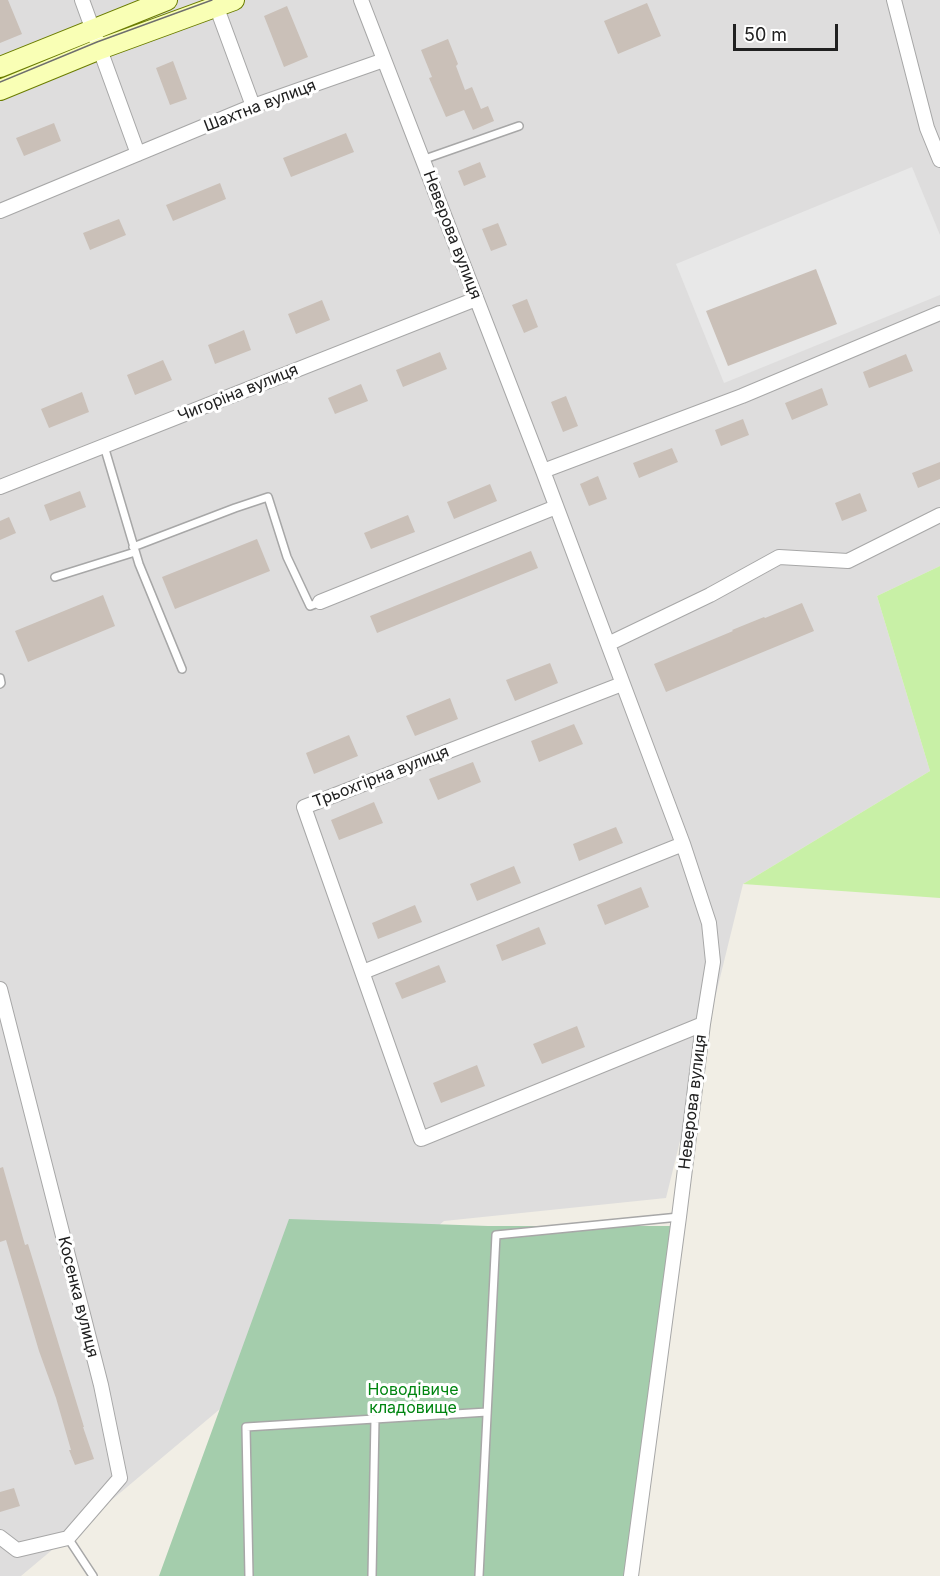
<!DOCTYPE html>
<html>
<head>
<meta charset="utf-8">
<style>
  body { margin:0 }
  #map { position:relative; width:940px; height:1576px; overflow:hidden; background:#f1eee5; font-family:Inter,sans-serif }
  canvas { display:block }
  .scale { position:absolute; left:733px; top:24px; width:105px; height:27px; box-sizing:border-box; border:3px solid #202020; border-top:0; padding-left:8px; font-size:18px; line-height:21px; white-space:nowrap; color:#202020; -webkit-text-stroke:4px #fff; paint-order:stroke }
</style>
</head>
<body>
<div id="map">
<canvas width="940" height="1576"></canvas>
<div class="scale">50 m</div>
</div>
<script>
const g = document.querySelector('canvas').getContext('2d');
g.lineJoin = 'round';
function paint(path, color) {
  g.fillStyle = color;
  g.fill(path, 'evenodd');
}
function strokePath(path, color, width, dash) {
  g.strokeStyle = color;
  g.lineWidth = width;
  g.lineCap = dash ? 'butt' : 'round';
  g.setLineDash(dash || []);
  g.stroke(path);
}
function drawText(font, color, halo, rows, align = 'center') {
  g.font = font + ' Inter,sans-serif';
  g.lineWidth = 6;
  g.setLineDash([]);
  g.textBaseline = 'middle';
  g.strokeStyle = halo;
  g.fillStyle = color;
  for (const [text, x, y, turn = 0] of rows) {
    g.save();
    g.translate(x, y);
    g.rotate((+turn || 0) * Math.PI / 180);
    g.textAlign = isNaN(turn) ? turn : align;
    if (halo) g.strokeText(text, 0, 0);
    g.fillText(text, 0, 0);
    g.restore();
  }
}
paint(new Path2D(`
  M0,0H940V566L877,596L930,771L743,884L666,1198L444,1221L21,1576H0Z`), '#dedddd');
paint(new Path2D(`
  M940,566V898L743,884L930,771L877,596Z`), '#c8f0a6');
paint(new Path2D(`
  M289,1219L488,1226H671L625,1576H159Z`), '#a4cdac');
paint(new Path2D(`
  M912,167L940,235V295L724,383L676,264Z`), '#e8e8e8');
paint(new Path2D(`
  M0,0H8L22,34L0,43Z
  M647,3L661,36L618,54L604,21Z
  M287,6L308,57L284,67L264,16Z
  M448,39L458,64L456,66L465,90L472,87L481,109L488,106L494,121L473,130L464,110L446,117L429,78L432,77L421,50Z
  M173,61L187,99L170,105L156,68Z
  M54,123L61,141L24,156L16,138Z
  M346,133L354,152L291,177L283,158Z
  M480,162L486,177L464,186L458,171Z
  M220,183L226,199L173,221L166,205Z
  M119,219L126,235L90,250L83,233Z
  M498,223L507,245L491,251L482,229Z
  M816,269L837,324L728,366L706,311Z
  M527,299L538,327L524,333L512,305Z
  M322,300L330,320L296,334L288,314Z
  M244,330L251,350L215,364L208,345Z
  M440,352L447,369L403,387L396,370Z
  M906,354L913,371L869,388L863,372Z
  M163,360L172,380L135,395L127,375Z
  M361,384L368,401L335,414L328,398Z
  M822,388L828,405L792,420L785,403Z
  M82,392L89,412L49,428L41,409Z
  M566,396L578,426L563,432L551,402Z
  M743,419L749,435L721,446L715,430Z
  M672,448L678,462L639,478L633,463Z
  M940,462V479L918,488L912,473Z
  M598,476L607,499L589,506L580,484Z
  M490,484L497,501L454,519L447,502Z
  M80,491L86,507L50,521L44,505Z
  M860,493L867,511L842,521L835,503Z
  M408,515L415,532L371,549L364,533Z
  M9,517L16,533L0,540V521Z
  M257,539L270,571L175,609L162,577Z
  M531,551L538,568L377,633L370,616Z
  M103,595L115,626L28,662L15,631Z
  M802,603L814,631L666,692L654,664L733,631L732,630L764,617L765,618Z
  M550,663L558,683L515,701L506,680Z
  M450,698L458,719L415,736L406,716Z
  M574,724L583,744L539,762L531,741Z
  M349,735L358,756L314,774L306,753Z
  M473,762L481,782L438,800L429,779Z
  M374,802L383,823L339,840L331,820Z
  M616,827L623,843L579,861L573,844Z
  M514,866L521,883L477,901L470,884Z
  M641,887L649,907L605,925L597,905Z
  M415,905L422,922L378,939L372,923Z
  M539,927L546,944L502,961L496,945Z
  M439,965L446,982L402,999L395,983Z
  M577,1026L585,1047L542,1064L533,1044Z
  M477,1065L485,1086L441,1103L433,1083Z
  M3,1167L25,1245L28,1244L84,1427H83L94,1459L75,1465L69,1450H71L56,1398L39,1351L6,1240L0,1242V1168Z
  M14,1488L20,1506L0,1512V1492Z`), '#cac0b8');
const lane = new Path2D(`
  M422,160L519,126
  M104,446L139,564L182,669
  M133,547L235,508L268,497L287,557L310,606L320,602
  M55,577L135,552
  M0,678L1,683L0,684
  M68,1538L93,1576
  M249,1576L246,1427L487,1412
  M372,1576L375,1419
  M479,1576L496,1235L679,1217`);
const street = new Path2D(`
  M82,0L138,154
  M214,0L253,106
  M361,0L543,471L683,844L709,923L713,962L703,1024L679,1217L631,1576
  M894,0L927,128L940,160
  M0,211L253,106L384,60
  M543,471L742,396L940,313
  M0,487L476,299
  M320,602L556,507
  M608,644L710,595L779,557L848,561L940,515
  M622,684L304,807L421,1139L703,1024
  M363,972L683,844
  M0,989L101,1385L120,1478L68,1538L17,1550L0,1537`);
const secondary = new Path2D(`
  M0,67L167,0
  M0,90L100,49L234,0`);
strokePath(lane, '#a7a7a7', 10);
strokePath(street, '#a7a7a7', 16);
strokePath(secondary, '#6b7d00', 22);
strokePath(lane, '#fff', 7);
strokePath(street, '#fff', 14);
strokePath(secondary, '#f9ffb5', 20);
strokePath(new Path2D(`
  M0,82L97,42L212,0`), '#6e6e6e', 1.5);
drawText('16px', '#202020', '#fff', [
  ["Шахтна вулиця",260,106,-21],
  ["Неверова вулиця",452,235,69],
  ["Чигоріна вулиця",238,393,-22],
  ["Трьохгірна вулиця",381,777,-21],
  ["Неверова вулиця",693,1102,-83],
  ["Косенка вулиця",78,1297,76]
]);
drawText('16px', '#018511', '#fff', [
  ["Новодівиче",413,1390],
  ["кладовище",413,1408]
]);
</script>
</body>
</html>
